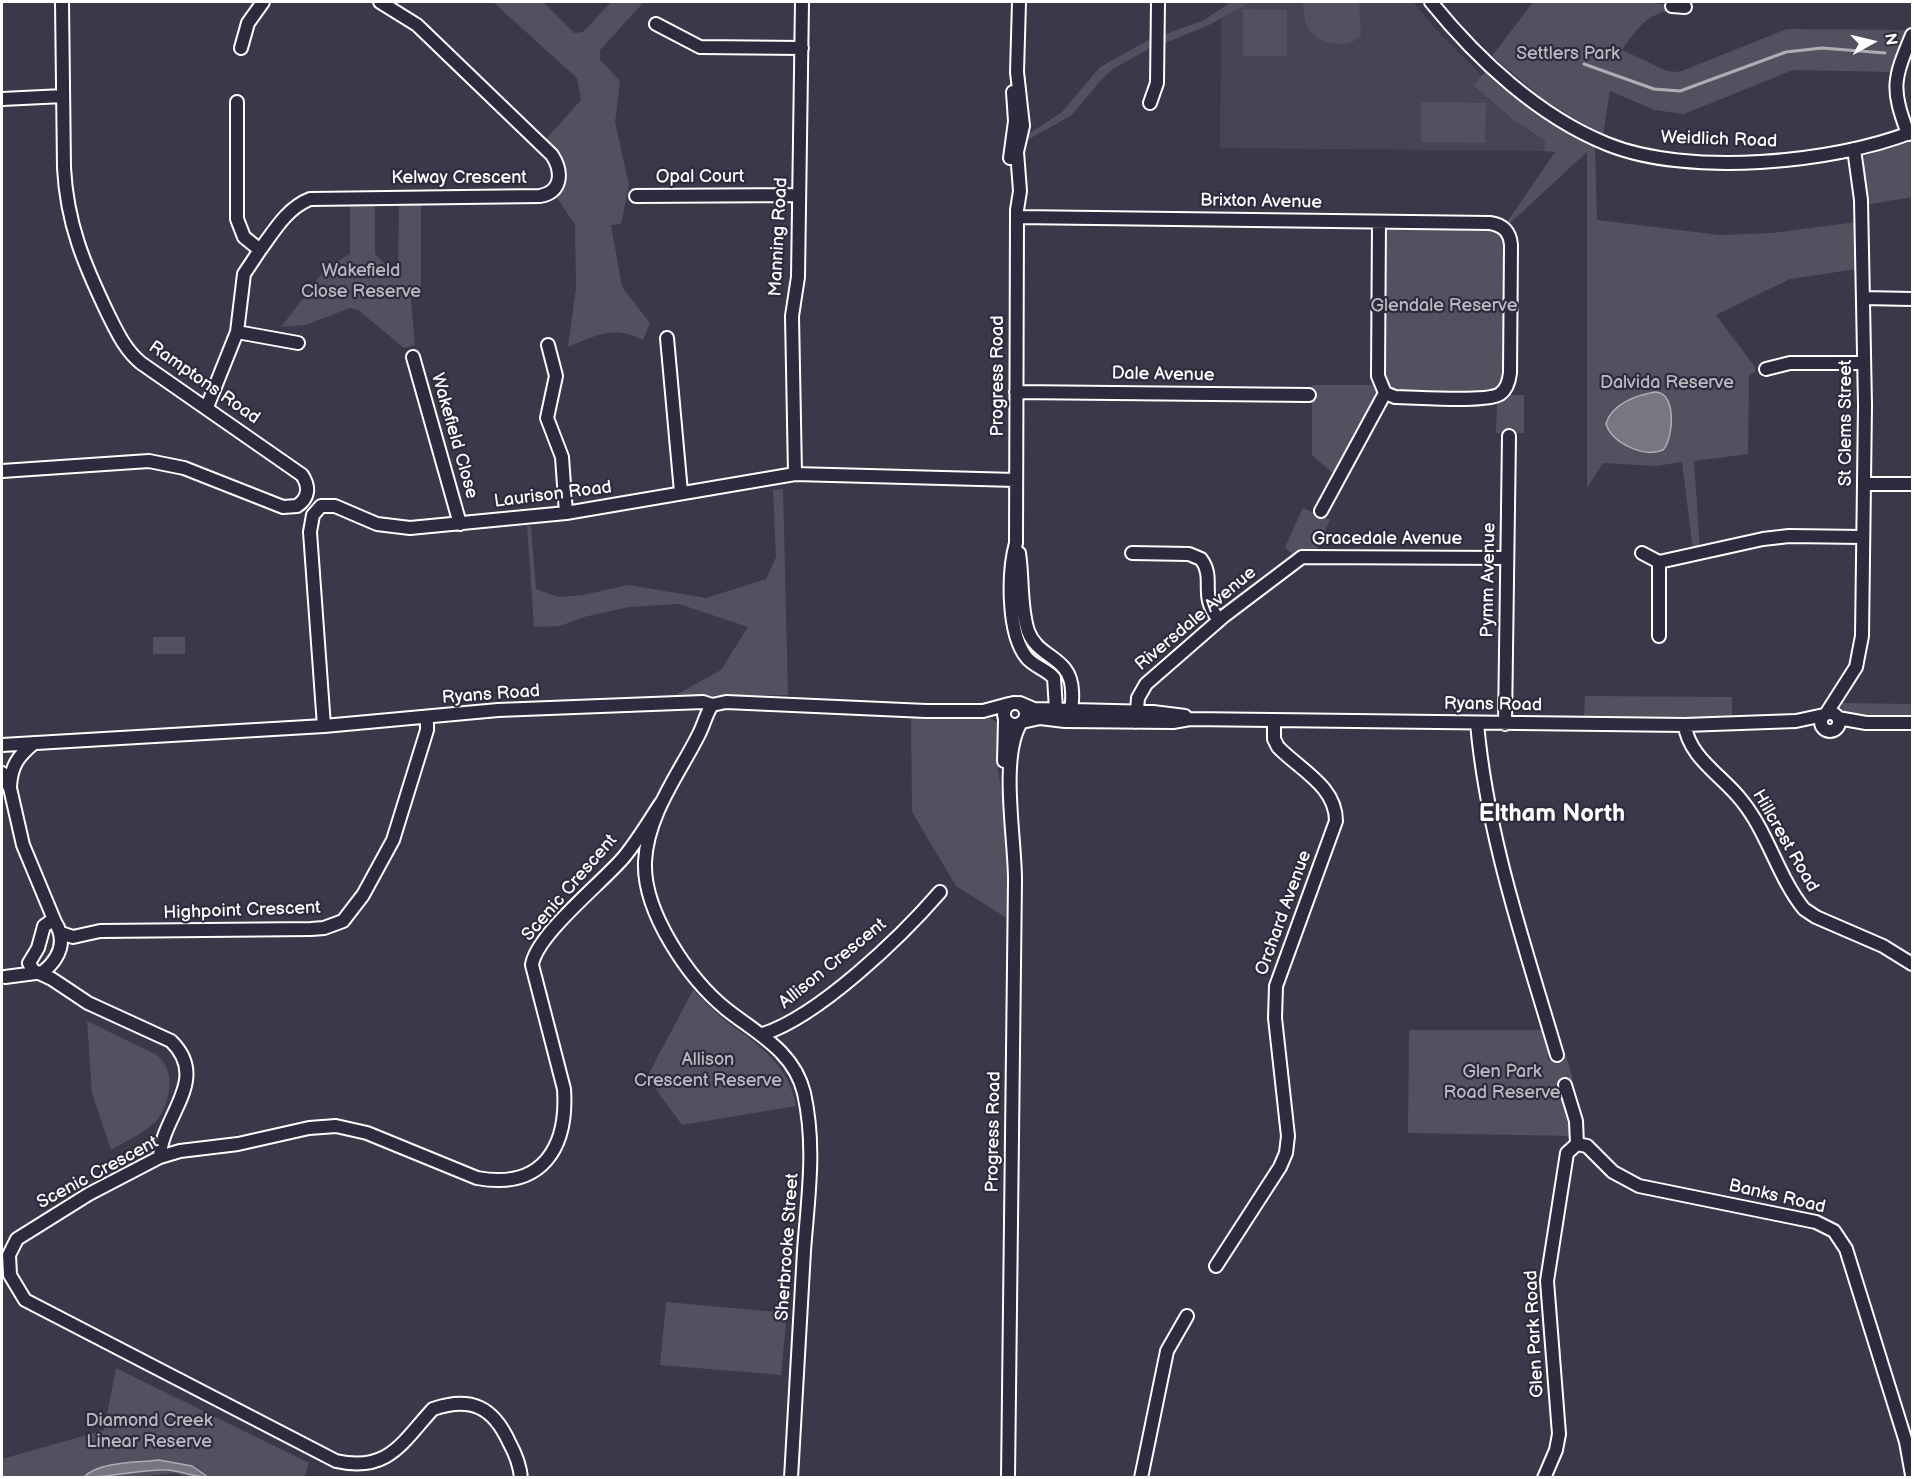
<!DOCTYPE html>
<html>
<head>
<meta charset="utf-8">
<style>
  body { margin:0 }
  #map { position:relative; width:1914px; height:1479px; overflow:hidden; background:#3c3749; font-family:"Balsamiq Sans",sans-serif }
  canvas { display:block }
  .frame { position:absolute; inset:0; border:3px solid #fff; pointer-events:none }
  .north { position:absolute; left:1842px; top:12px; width:60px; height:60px; -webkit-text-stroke:4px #2f2a3d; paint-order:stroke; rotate:82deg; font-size:16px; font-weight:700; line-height:24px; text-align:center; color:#fff }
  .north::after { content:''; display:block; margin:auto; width:21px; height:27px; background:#fff; clip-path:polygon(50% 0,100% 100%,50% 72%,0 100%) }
</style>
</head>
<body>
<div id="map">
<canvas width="1914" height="1479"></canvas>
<div class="frame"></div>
<div class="north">N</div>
</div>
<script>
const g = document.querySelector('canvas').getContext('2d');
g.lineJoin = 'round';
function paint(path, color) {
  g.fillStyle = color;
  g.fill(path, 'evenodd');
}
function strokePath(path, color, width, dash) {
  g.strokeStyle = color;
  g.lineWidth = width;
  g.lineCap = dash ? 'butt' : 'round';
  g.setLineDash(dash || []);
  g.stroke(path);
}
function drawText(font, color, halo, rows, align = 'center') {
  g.font = font + ' "Balsamiq Sans",sans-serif';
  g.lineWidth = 4.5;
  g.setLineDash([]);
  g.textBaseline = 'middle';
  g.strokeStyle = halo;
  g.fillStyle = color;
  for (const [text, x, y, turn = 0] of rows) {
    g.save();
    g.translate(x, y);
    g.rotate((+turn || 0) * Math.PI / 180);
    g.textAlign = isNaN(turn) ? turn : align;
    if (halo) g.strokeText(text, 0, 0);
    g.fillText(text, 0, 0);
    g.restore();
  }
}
paint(new Path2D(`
  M1251,2H1413L1440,34L1482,76L1473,87L1524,128L1545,141L1544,151L1220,148L1221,18Z`), '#494455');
paint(new Path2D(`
  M493,2H543L574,33L583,32L611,2H644L600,50V60L620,81L615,122L629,185L621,224L611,225L622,287L650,323L643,340C615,325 596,335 568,347L576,288L575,225L556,196C572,173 564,157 546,139L581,100L577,78Z
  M1231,2H1251L1207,26L1160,45V36L1204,20Z
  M1303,2H1359L1361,35C1349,50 1320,45 1309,30C1304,23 1304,10 1303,2Z
  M1533,2H1650L1670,6V11C1649,12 1633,33 1622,50L1667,71L1679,72L1787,29L1910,30L1892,72L1793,70L1684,114L1654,110L1610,91L1603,135L1544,100L1492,56Z
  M1243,9L1287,10V56H1243Z
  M1154,37V46L1113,69L1101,80L1072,115L1022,143L1024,137L1062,112L1100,67Z
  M1486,71L1547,120L1595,147L1597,220L1720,235L1772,233L1856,222L1857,269L1790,279L1716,315L1755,367V372L1749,375L1748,454L1694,461L1700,549L1693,551L1682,462L1656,466L1603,463L1587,488V152L1507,226L1505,225L1555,152L1544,151L1545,141L1515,121L1473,86Z
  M1421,102L1486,103L1485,143L1421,142Z
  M1912,140V197L1865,205L1862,166L1865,156Z
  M350,205H375V254L398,277L399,205H421V289H410L415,345L404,348L358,310L350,308L306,325L281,327L327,267L350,254Z
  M1491,226L1505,236L1506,368L1504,386L1491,394L1392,393L1383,383L1384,231L1388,227Z
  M1312,385H1376L1377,397L1336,476L1312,455Z
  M1505,395H1524V433H1496L1497,399Z
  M783,489L788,695L674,696L721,670L748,627L679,604L629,607L584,617L560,626L534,627L527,526H531L536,589L558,597L583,595L628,585L706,598L766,579L776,557L773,490Z
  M1303,508L1330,520L1315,552L1295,557L1285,547Z
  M153,637H185V654H153Z
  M1585,696L1732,697V719H1584Z
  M1841,703L1912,704V718L1855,717L1843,713Z
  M911,716H986L999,723L998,770L1009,839L1010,920L956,886L912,812Z
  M693,990C704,1001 715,1013 727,1022C758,1044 790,1066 796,1106L682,1125L647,1077Z
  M87,1021L157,1055C176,1072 171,1099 158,1119C151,1129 123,1143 111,1150L92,1093Z
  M1409,1030H1547L1551,1052L1547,1055L1549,1061L1566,1056L1573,1079L1556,1084L1558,1092L1562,1091L1572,1121V1136L1408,1133Z
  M666,1302L787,1313L781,1375L660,1365Z
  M116,1368L309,1463L304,1478H186L176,1473L126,1478H2V1459L104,1430Z`), '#555060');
const water = new Path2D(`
  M1655,392C1677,392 1674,438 1663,450C1644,458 1612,443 1606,424C1611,404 1637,395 1655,392Z
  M159,1460L192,1466L208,1477C193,1478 181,1470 166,1470C138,1469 112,1478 84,1477C100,1461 137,1463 159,1460Z`);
paint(water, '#797682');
strokePath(water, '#afadb4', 1.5);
strokePath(new Path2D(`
  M1584,64L1654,89L1680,91L1786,52L1822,48L1885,53`), '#afadb4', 3);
const minor = new Path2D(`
  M1019,2L1017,72L1023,126L1017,152L1020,191L1017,210L1016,543C1008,572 1007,634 1027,658C1035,667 1046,669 1054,678L1056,709L1065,721
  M1431,2C1477,59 1538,116 1607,144C1688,177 1833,163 1912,132
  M1672,6L1685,7
  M656,24L700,47L802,48
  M241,48L248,23L263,2
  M2,99L63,96
  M1150,103L1157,83L1158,2
  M1908,134C1891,88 1893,80 1912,35
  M1010,158L1015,121L1013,92
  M636,196L799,195
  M1017,217L1490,223C1503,225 1510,232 1511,245L1510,373C1509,382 1507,389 1500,394C1486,403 1415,397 1395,397L1385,393
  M1379,222L1378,376L1385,393
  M260,250C274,231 287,208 310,199L540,196C562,192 563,172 552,155L417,25L380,2
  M1863,298L1912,299
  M237,332L298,343
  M667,338L681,492
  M548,345L556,376L547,418L562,457L566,513
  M413,357L460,524
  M1766,369L1790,363H1864
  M1016,392L1309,395
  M207,407L237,332L244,274L260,250L244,237L237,219V102
  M2,471L149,461L184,468L283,507L297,506C309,498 310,487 302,475L141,363C125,350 117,332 108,314C84,264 67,224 64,168L62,2
  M795,474L792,316L798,277L802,2
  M1864,484H1912
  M1321,511L1385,393
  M1019,553C1023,578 1020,607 1028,631C1038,659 1071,656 1072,691C1073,704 1071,711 1065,721
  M1132,553L1189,554L1201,559C1216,579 1198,595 1219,620
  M1642,553L1659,562L1763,539L1789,536L1862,537
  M1659,636V562
  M1004 714a11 11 0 1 1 22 0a11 11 0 1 1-22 0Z
  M1020,703L1034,709L1153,712L1185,716
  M712,705C706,714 704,724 699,734C679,774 647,815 645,862C643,912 689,979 726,1009C756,1033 794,1051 804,1093C816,1147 808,1197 804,1251C800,1327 795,1402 791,1478
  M1821 722a9 9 0 1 1 18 0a9 9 0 1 1-18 0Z
  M1826,714L1856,667L1862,636L1865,405L1861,200L1854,149
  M1838,718L1866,723H1912
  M1022,722L1040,718L1065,721L1173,722L1190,719L1685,725L1796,721L1824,715
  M1136,722L1138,698L1146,684L1224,616L1302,557L1507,558
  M1477,723C1487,837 1525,946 1557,1055
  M1505,724L1509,436
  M1685,725C1688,757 1724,777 1742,801C1768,833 1778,877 1804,909L1816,917L1883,946L1912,964
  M324,726L310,532L313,515L321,506H335L377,524L410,528L566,513L795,474L1016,480
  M2,745L324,726L498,710L703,702L712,705L726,702L926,711H983L1009,704
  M1004,761L1005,720
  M2,773L10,788L23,845L55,922
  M10,787C11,766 18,756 34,743
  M61,933L73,937L100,931L311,929L324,928L343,921L363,895L393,840L427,730V718
  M39,973L52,979L88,1003L171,1041C211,1080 161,1116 160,1157
  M5,977L43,972C60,958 67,941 55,922L51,921L44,926L38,948L29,963L34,972
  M763,1034C819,1016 901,937 940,892
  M1565,1085L1576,1121L1577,1144
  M1577,1144L1587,1146L1613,1172L1639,1186L1816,1222L1834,1231L1846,1249L1906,1442L1912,1475
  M1216,1266L1280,1167L1286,1153L1288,1136L1275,1018L1276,986L1336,821C1336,786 1299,769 1278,747L1274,739V721
  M521,1478C520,1465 515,1453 509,1442C493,1407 471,1396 433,1409C403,1441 389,1473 336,1461L25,1300L10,1275L9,1255L17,1239L89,1194L160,1157L180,1151L238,1144L309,1128L336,1126L367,1133L477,1178C542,1190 568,1148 564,1089L532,965C536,935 603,882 624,857C638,840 649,821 661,803
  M1008,1478L1015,880C1015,837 1000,760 1020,724
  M1141,1478L1167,1351L1187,1316
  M1544,1478L1556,1450L1559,1434L1547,1281L1567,1153L1577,1144`);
strokePath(minor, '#fff', 16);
strokePath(minor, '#2f2a3d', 12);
drawText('18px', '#bbb9bf', '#2f2a3d', [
  ["Settlers Park",1568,54],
  ["Wakefield",361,271],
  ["Close Reserve",361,292],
  ["Glendale Reserve",1444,306],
  ["Dalvida Reserve",1667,383],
  ["Allison",708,1060],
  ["Crescent Reserve",708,1081],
  ["Glen Park",1502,1072],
  ["Road Reserve",1502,1093],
  ["Diamond Creek",149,1421],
  ["Linear Reserve",149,1442]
]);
drawText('18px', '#fff', '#2f2a3d', [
  ["Weidlich Road",1719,140,2],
  ["Opal Court",700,177],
  ["Kelway Crescent",459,178],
  ["Brixton Avenue",1261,202,1],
  ["Manning Road",779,237,-87],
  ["Dale Avenue",1163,375,1],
  ["Progress Road",998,376,-90],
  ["Ramptons Road",204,383,35],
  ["St Clems Street",1846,423,-90],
  ["Wakefield Close",454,436,74],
  ["Laurison Road",553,495,-7],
  ["Gracedale Avenue",1387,539],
  ["Pymm Avenue",1489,580,-89],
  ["Riversdale Avenue",1196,619,-40],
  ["Ryans Road",491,695,-4],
  ["Ryans Road",1493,705,1],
  ["Hillcrest Road",1785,841,60],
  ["Scenic Crescent",570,888,-49],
  ["Highpoint Crescent",242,911,-2],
  ["Orchard Avenue",1284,913,-70],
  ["Allison Crescent",833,964,-39],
  ["Progress Road",994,1132,-89],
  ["Scenic Crescent",98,1173,-28],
  ["Banks Road",1777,1197,13],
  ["Sherbrooke Street",788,1247,-86],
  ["Glen Park Road",1535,1334,-93]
]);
drawText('bold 24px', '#fff', '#2f2a3d', [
  ["Eltham North",1552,815]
]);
</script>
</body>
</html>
